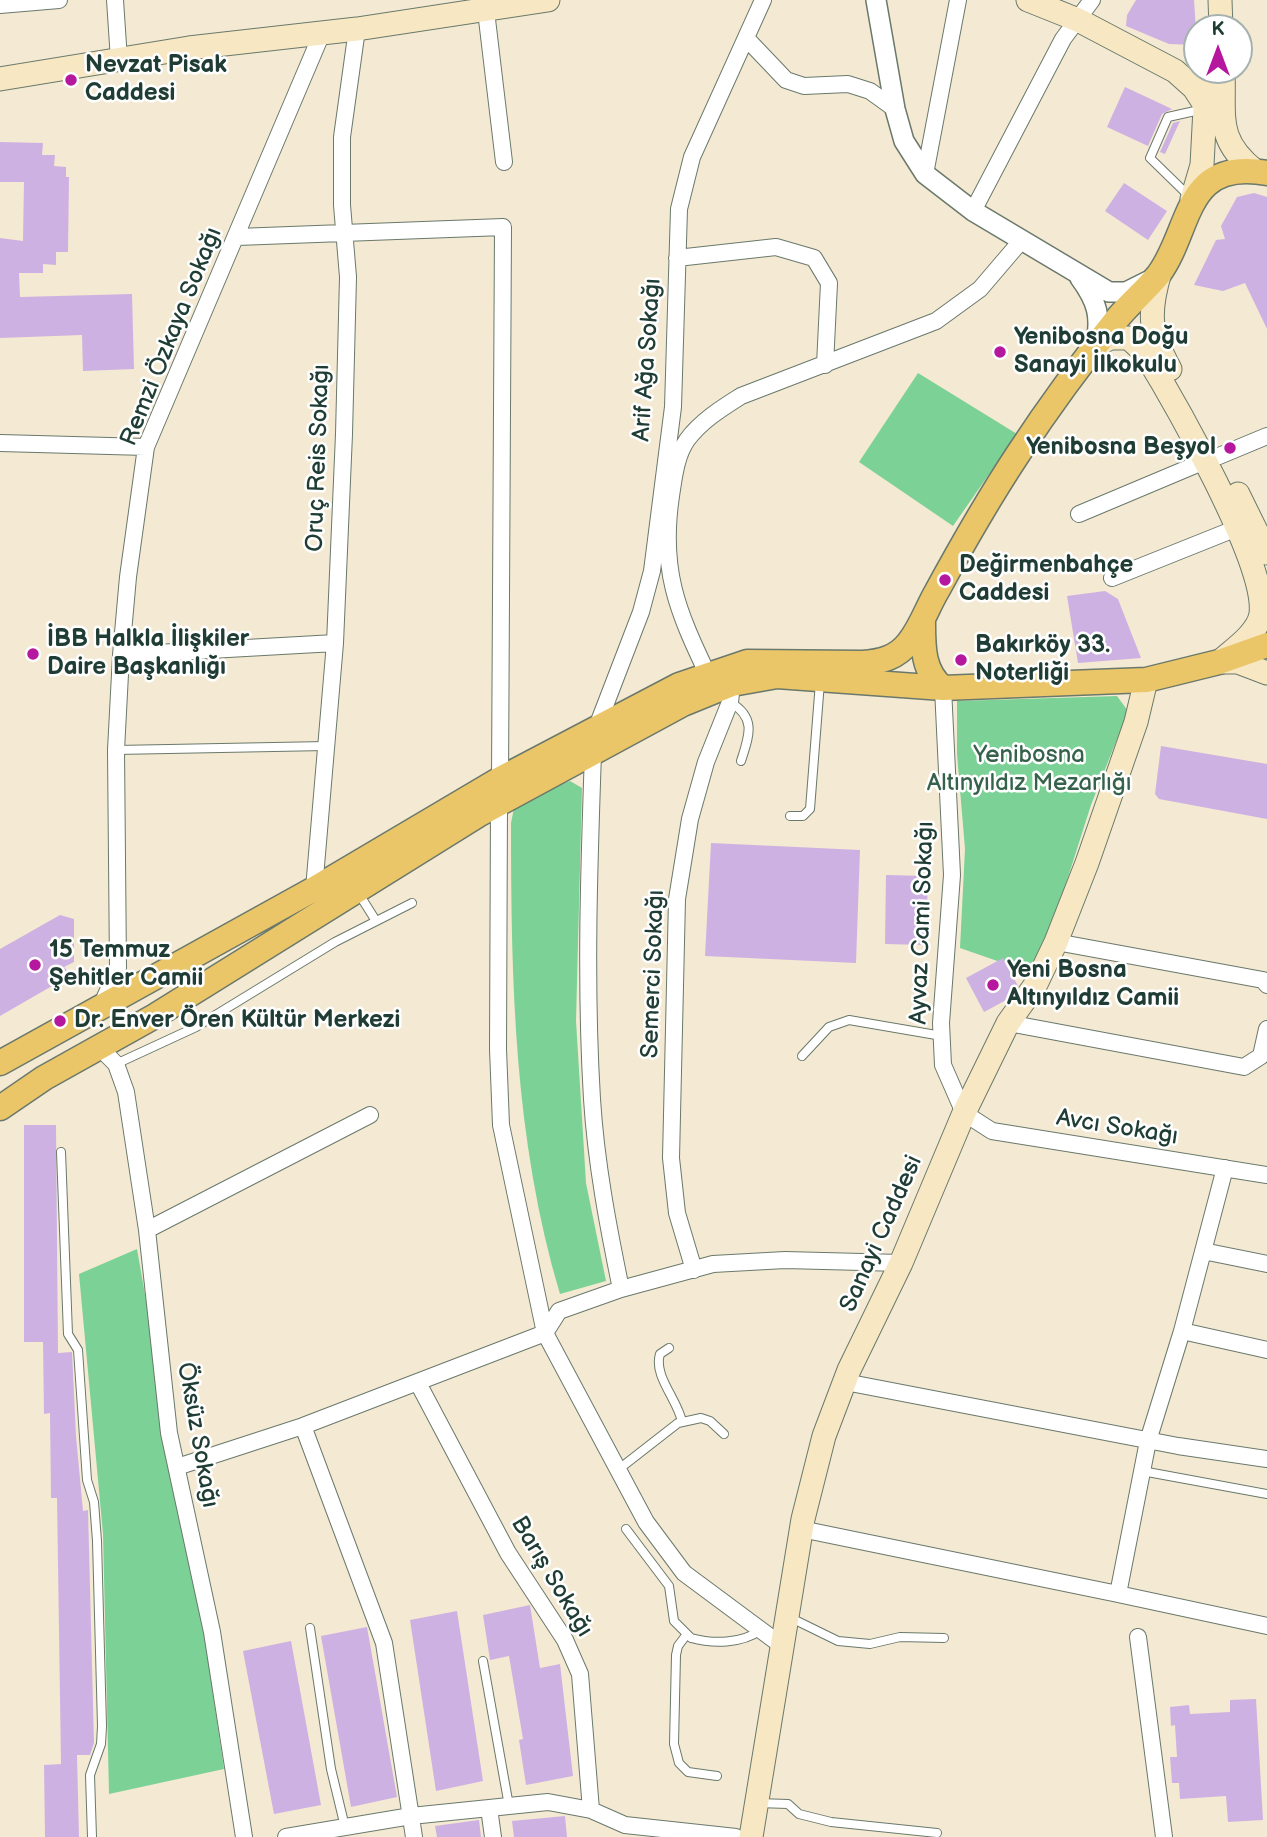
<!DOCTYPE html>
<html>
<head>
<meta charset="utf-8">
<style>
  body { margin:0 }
  #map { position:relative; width:1267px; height:1837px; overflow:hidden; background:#f4e9d2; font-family:"Balsamiq Sans",sans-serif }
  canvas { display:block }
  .north { position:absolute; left:1183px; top:14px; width:70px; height:70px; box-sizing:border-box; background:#fff; border:2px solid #a5b1ae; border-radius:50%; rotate:0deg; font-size:19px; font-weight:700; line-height:28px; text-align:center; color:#1f3d34 }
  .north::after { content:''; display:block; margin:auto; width:24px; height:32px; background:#b5179e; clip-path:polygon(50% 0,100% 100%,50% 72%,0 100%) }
</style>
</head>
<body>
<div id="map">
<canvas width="1267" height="1837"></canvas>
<div class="north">K</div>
</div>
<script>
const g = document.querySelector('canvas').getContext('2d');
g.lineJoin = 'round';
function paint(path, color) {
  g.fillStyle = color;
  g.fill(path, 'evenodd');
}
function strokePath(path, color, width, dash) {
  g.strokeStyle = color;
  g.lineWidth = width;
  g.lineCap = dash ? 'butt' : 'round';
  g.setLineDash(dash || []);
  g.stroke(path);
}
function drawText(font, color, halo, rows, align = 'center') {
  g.font = font + ' "Balsamiq Sans",sans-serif';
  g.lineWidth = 5;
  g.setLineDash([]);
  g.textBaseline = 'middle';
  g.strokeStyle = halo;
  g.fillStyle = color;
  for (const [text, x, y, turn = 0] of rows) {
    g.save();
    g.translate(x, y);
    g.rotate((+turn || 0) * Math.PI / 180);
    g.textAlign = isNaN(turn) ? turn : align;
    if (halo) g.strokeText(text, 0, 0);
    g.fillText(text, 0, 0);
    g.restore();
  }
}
paint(new Path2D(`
  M918,373L1017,434L953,526L859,462Z
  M1117,696L1128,711L1091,805L1054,921L1029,972L960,948L965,849L957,754V701Z
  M570,781L582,788L576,1021L586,1183L606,1281L560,1294C514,1139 511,983 511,823L514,808L527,798Z
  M137,1249L201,1612L224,1769L109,1794L103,1534L79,1274Z`), '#7cd296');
paint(new Path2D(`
  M1136,0H1194L1197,45L1169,44L1126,26L1127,15Z
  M1125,87L1172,109L1162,114L1148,146L1107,127Z
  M1180,121L1165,154L1160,152L1173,123Z
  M0,142L43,143L42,155H55L54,166L66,167V177H69L68,252H56V265L43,264V273H19L20,297L132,294L134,369L83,371L82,335L0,338V238L23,241L24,182H0Z
  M1124,183L1167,211L1148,240L1105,211Z
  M1254,193L1267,197V329L1245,283L1223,291L1194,285L1216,240L1225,239L1221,226L1237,197Z
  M1105,591L1118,599L1141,658L1078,663L1067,596Z
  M1161,746L1267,764V819L1159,799L1155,794Z
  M711,843L860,850L856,963L705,956Z
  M886,875L928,876L926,945L885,944Z
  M60,915L74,919V962L64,967L71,975L0,1016V949Z
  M1003,958L1018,986L1008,999L984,1012L966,978Z
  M24,1125H56L58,1353L72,1352L76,1436L83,1511L88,1510L94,1743L90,1755H77L79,1837H45L44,1765L61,1764L57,1498H51L50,1413L44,1414L43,1342H24Z
  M530,1605L540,1668L560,1664L573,1776L526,1785L519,1740L523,1739L509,1656L490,1660L483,1615Z
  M457,1611L483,1781L436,1791L410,1620Z
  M367,1627L397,1797L351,1807L321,1636Z
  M291,1641L321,1805L274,1814L243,1651Z
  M1256,1699L1263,1820L1228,1822L1226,1796L1180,1799L1179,1783H1172L1170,1757H1177L1175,1725L1171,1726L1170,1707L1189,1705L1190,1714L1230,1712V1700Z
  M565,1816L567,1837H514L512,1821Z
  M479,1820L481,1837H437L435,1826Z`), '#ceb1e3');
const service = new Path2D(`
  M1190,197L1150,158L1168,117L1204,109
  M730,702C757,718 749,736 741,761
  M116,750L326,746
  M790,816H803L810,809L820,682
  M359,894L376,921
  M802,1056L829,1027L849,1020L942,1036
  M116,1064L196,1027L335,942L412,903
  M61,1152L68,1334L78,1350L87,1480L94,1502L97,1541L102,1726L101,1744L90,1775L92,1837
  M669,1348L660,1354C653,1376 678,1400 682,1422
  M619,1469L678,1423L701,1418L710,1421L724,1434
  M1142,1471L1267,1494
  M626,1529L669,1586L674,1621L691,1638C713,1644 741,1644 761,1630
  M789,1617L838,1641L870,1644L900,1637L944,1638
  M310,1628L331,1769L345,1827
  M687,1634L678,1646L676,1655L674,1744L679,1763L688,1772L717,1776
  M483,1661L509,1806
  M758,1803L788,1804L799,1814L831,1822L937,1833`);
const minor = new Path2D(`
  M115,0L119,60
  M0,5L59,0
  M486,11L504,162
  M746,38L786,80L804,86L848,84L870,91L895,109
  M925,174L958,0
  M973,211L1063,39L1092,0
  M237,237L503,227L500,779
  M677,258L776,247L814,258L829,283L825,365
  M0,443L146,447
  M1219,456L1267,436
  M1079,514L1205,461
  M1112,578L1237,528
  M121,655L335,643
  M708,675C677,610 660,570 671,496C674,477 676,456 687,440C701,421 722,408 741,396L936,321L980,289L1021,241
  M943,688L952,875L941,1023L943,1065L964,1113L992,1131L1267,1175
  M596,729L641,612L652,571L673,407L679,209L692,157L763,0
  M593,753C589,868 585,984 592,1099C596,1163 608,1226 621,1289
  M499,804L498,1049L501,1125L545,1333L646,1522L684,1573L781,1645
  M314,889L335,643L344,434L348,277L342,205V137L357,29
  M1056,942L1263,980L1267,985
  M102,1004L118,968L116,750L121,655L128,577L146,447L322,33
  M1008,1023L1244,1067L1261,1056L1267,1029
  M99,1047L116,1064L126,1092L147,1230L169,1433L212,1632L244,1837
  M1225,1168L1182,1331L1267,1350
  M147,1230L370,1115
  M1203,1251L1267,1264
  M694,1270L677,1213L671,1158L677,899L690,819L706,762L730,702L732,684
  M845,1382L1178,1446L1267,1459
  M418,1383L508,1553L565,1640L580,1674L591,1810
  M303,1426L384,1643L414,1837
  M177,1467L303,1426L545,1333L559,1311L621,1289L713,1264L785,1260L901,1263
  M801,1529L1118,1594L1148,1441L1182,1331
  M1118,1594L1267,1626
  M1138,1637L1164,1837
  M489,1808L493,1837
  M286,1837L411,1816L548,1802L591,1810L625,1825L736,1837`);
const tertiary = new Path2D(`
  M876,0L895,109L904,141L925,174L973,211L1109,292H1126L1148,281
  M1080,278C1097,301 1102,317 1095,346`);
const secondary = new Path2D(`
  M1028,0L1078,20L1175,71L1194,88L1207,108
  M1220,0L1221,28
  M1223,70C1225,117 1215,139 1255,171
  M0,79L189,48L357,29L548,0
  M1192,199L1202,165L1207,70
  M1160,272C1148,313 1149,331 1170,369
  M1095,346L1110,338H1129L1144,352C1173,399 1267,563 1261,614C1258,632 1237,647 1224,658
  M1238,494L1267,553
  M1219,662H1238L1267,673
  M751,1837L803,1519L824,1436L849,1370L901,1263L964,1113L1008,1023L1036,984L1056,942L1087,863L1136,722L1146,680`);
const primary = new Path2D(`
  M923,620C923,645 922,671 943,688
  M0,1063L314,889L500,779L679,685L747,662L862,663C880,662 897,658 909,642C921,627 927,608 937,591C962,545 989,498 1018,454C1048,408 1081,363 1116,320C1129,304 1146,290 1159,274C1192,229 1183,158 1267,173
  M0,1108L44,1078L155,1016L478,815L683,704L732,684L777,676L943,688L1146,680L1219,662L1267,645`);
strokePath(service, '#6a796b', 10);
strokePath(minor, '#6a796b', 18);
strokePath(tertiary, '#6a796b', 22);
strokePath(secondary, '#6a796b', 25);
strokePath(primary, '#6a796b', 27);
strokePath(service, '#fff', 8);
strokePath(minor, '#fff', 16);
strokePath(tertiary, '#fff', 19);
strokePath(secondary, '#f7e8c3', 23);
strokePath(primary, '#ebc669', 24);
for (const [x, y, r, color] of [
  [71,80,7,"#b5179e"],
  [1000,352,7,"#b5179e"],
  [1230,448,7,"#b5179e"],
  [945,580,7,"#b5179e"],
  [33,654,7,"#b5179e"],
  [961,660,7,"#b5179e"],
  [35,965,7,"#b5179e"],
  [993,985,7,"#b5179e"],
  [60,1021,7,"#b5179e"]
]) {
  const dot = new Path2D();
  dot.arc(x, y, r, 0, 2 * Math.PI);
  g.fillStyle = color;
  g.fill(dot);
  strokePath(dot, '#fff', 2.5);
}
drawText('bold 24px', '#1f3d34', '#fff', [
  ["Nevzat Pisak",85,66],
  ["Caddesi",85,94],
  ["Yenibosna Doğu",1014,338],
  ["Sanayi İlkokulu",1014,366],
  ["Yenibosna Beşyol",1216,448,"right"],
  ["Değirmenbahçe",959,566],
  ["Caddesi",959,594],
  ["İBB Halkla İlişkiler",47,640],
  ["Daire Başkanlığı",47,668],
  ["Bakırköy 33.",975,646],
  ["Noterliği",975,674],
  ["15 Temmuz",49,951],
  ["Şehitler Camii",49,979],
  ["Yeni Bosna",1007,971],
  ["Altınyıldız Camii",1007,999],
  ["Dr. Enver Ören Kültür Merkezi",74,1021]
], 'left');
drawText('24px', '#1f3d34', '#fff', [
  ["Remzi Özkaya Sokağı",172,337,-68],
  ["Arif Ağa Sokağı",648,360,-86],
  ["Oruç Reis Sokağı",319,458,-88],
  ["Ayvaz Cami Sokağı",923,923,-88],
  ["Semerci Sokağı",654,974,-88],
  ["Avcı Sokağı",1117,1128,9],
  ["Sanayi Caddesi",882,1234,-66],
  ["Öksüz Sokağı",197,1435,80],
  ["Barış Sokağı",551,1577,59]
]);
drawText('24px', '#36624c', '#fff', [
  ["Yenibosna",1029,756],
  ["Altınyıldız Mezarlığı",1029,784]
]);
</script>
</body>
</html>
